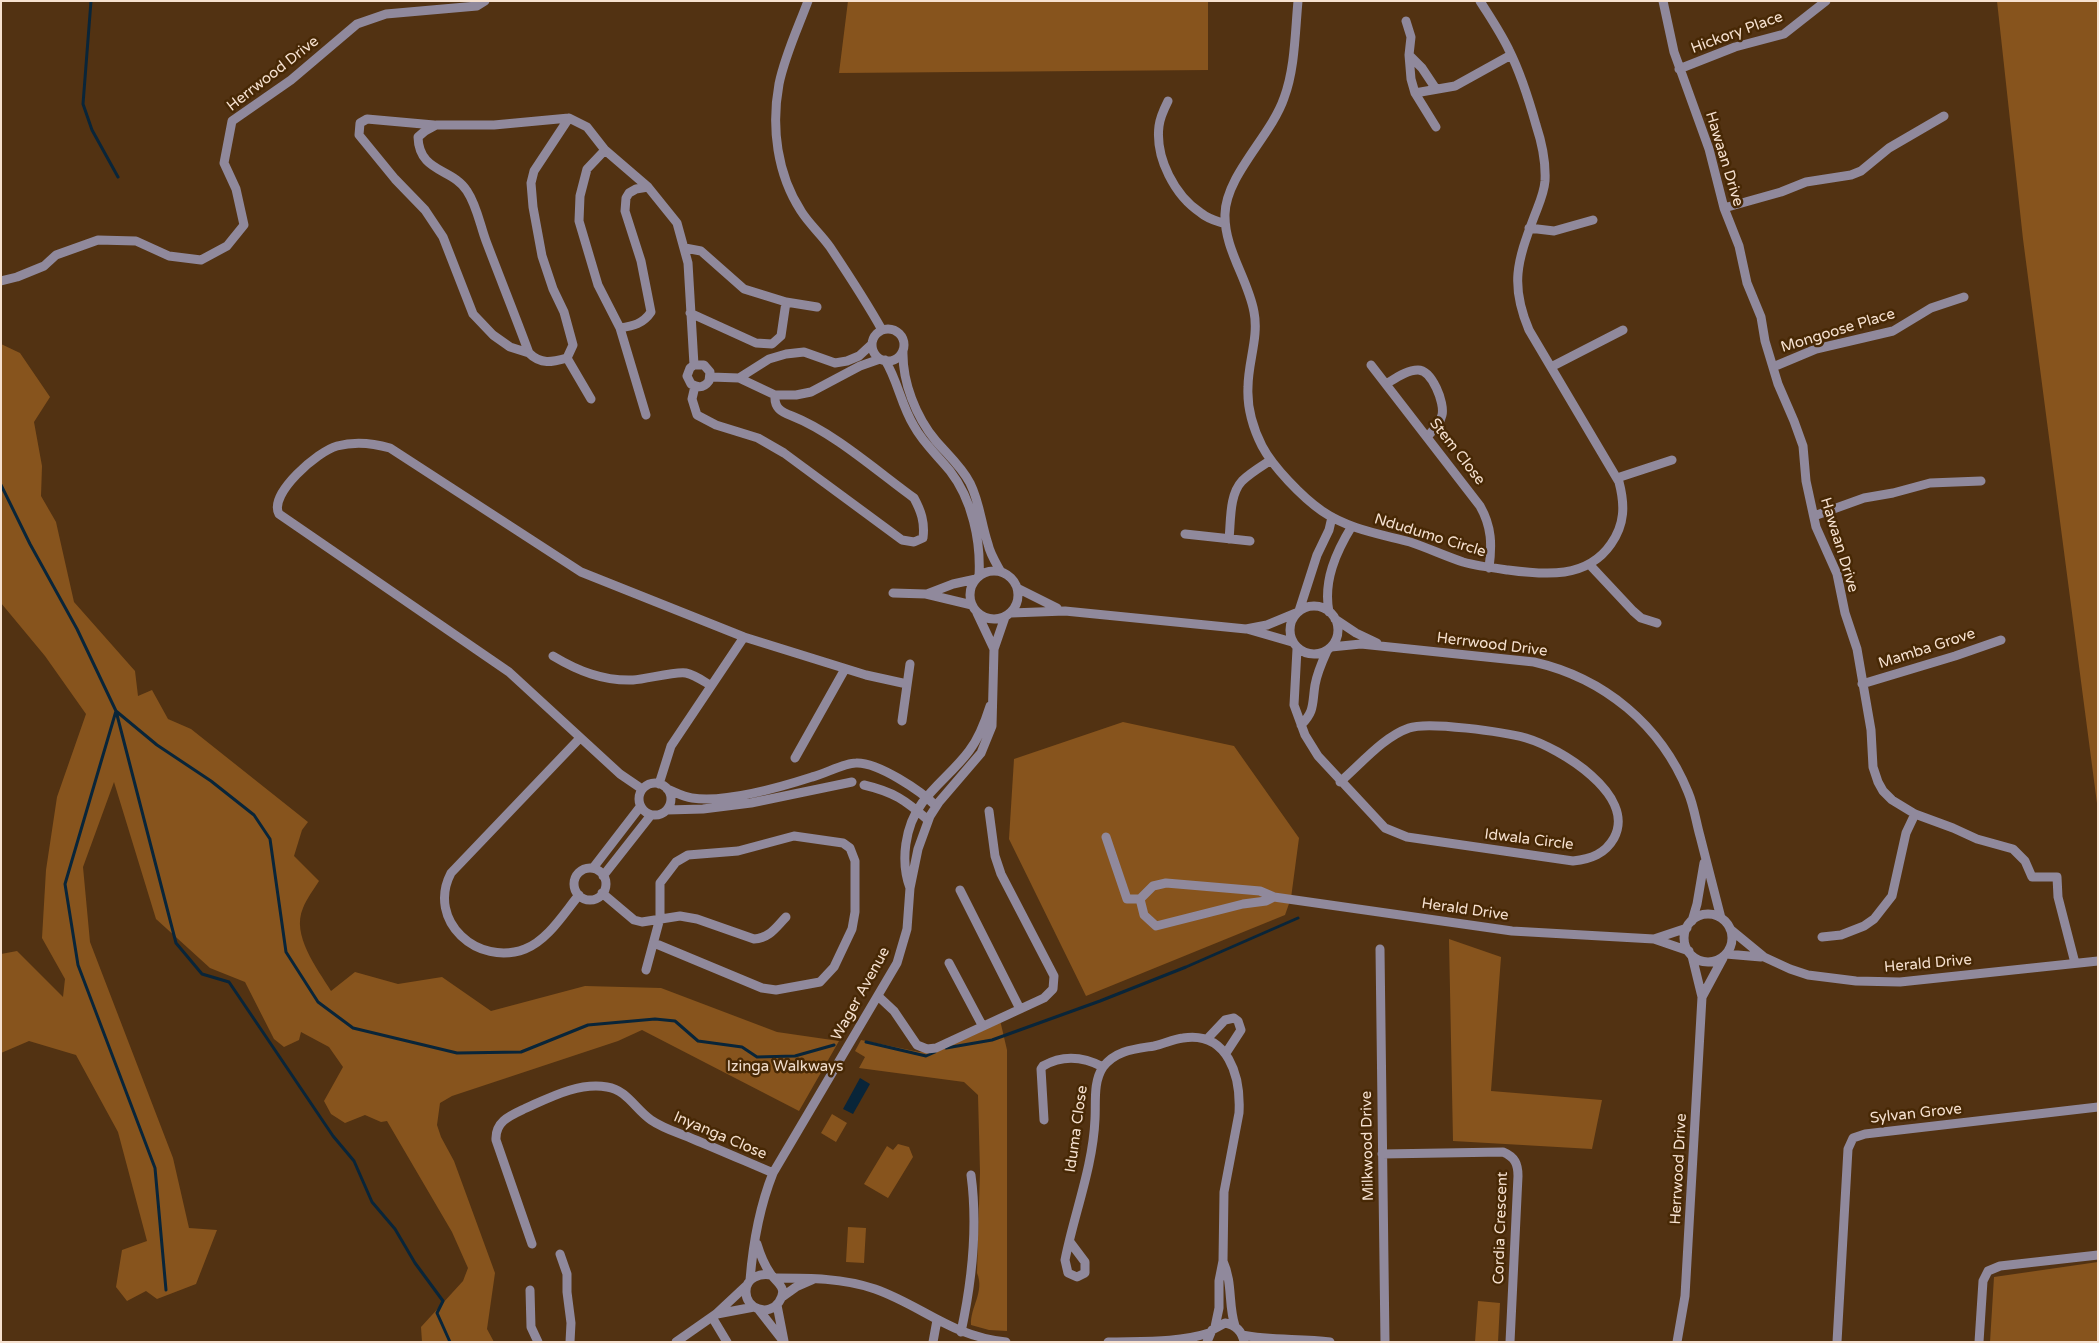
<!DOCTYPE html>
<html>
<head>
<meta charset="utf-8">
<style>
  body { margin:0 }
  #map { position:relative; width:2099px; height:1343px; overflow:hidden; background:#523212; font-family:"Varela Round",sans-serif }
  canvas { display:block }
  .frame { position:absolute; inset:0; border:2px solid #f6e1d0; pointer-events:none }
</style>
</head>
<body>
<div id="map">
<canvas width="2099" height="1343"></canvas>
<div class="frame"></div>
</div>
<script>
const g = document.querySelector('canvas').getContext('2d');
g.lineJoin = 'round';
function paint(path, color) {
  g.fillStyle = color;
  g.fill(path, 'evenodd');
}
function strokePath(path, color, width, dash) {
  g.strokeStyle = color;
  g.lineWidth = width;
  g.lineCap = dash ? 'butt' : 'round';
  g.setLineDash(dash || []);
  g.stroke(path);
}
function drawText(font, color, halo, rows, align = 'center') {
  g.font = font + ' "Varela Round",sans-serif';
  g.lineWidth = 5;
  g.setLineDash([]);
  g.textBaseline = 'middle';
  g.strokeStyle = halo;
  g.fillStyle = color;
  for (const [text, x, y, turn = 0] of rows) {
    g.save();
    g.translate(x, y);
    g.rotate((+turn || 0) * Math.PI / 180);
    g.textAlign = isNaN(turn) ? turn : align;
    if (halo) g.strokeText(text, 0, 0);
    g.fillText(text, 0, 0);
    g.restore();
  }
}
paint(new Path2D(`
  M848,1H1208V70L839,73Z
  M1997,1H2098V811L2023,239Z
  M1,344L20,353L50,397L34,422L42,466L41,496L56,522L74,602L135,671L138,696L152,690L168,719L191,729L308,822L302,830L294,856L319,881C314,889 307,898 303,908C291,935 317,968 331,991L355,972L398,984L442,977L491,1011L585,986L661,988L777,1032L839,1041L799,1111L642,1030L618,1041L452,1096L440,1103L437,1125L441,1137L454,1161L495,1273L487,1329L494,1342H422L421,1327L463,1281L468,1268L452,1232L387,1121L381,1122L365,1115L345,1123L331,1114L324,1101L343,1067L329,1047L301,1032L299,1040L284,1047L274,1039L245,982L210,968L156,919L114,782L83,867L90,942L173,1158L189,1228L217,1230L196,1284L157,1299L146,1291L127,1301L116,1287L122,1250L147,1241L118,1132L76,1055L29,1041L1,1053V954L17,951L63,997L65,979L42,938L46,870L57,797L86,714L45,656L1,603Z
  M1123,722L1234,746L1299,838L1291,898L1285,915L1086,996L1009,839L1014,759Z
  M1449,939L1501,957L1491,1091L1602,1100L1592,1149L1453,1141Z
  M1000,1020L1007,1050V1331L989,1330L971,1325C970,1307 985,1292 977,1273L980,1172L978,1095L964,1082L859,1068L865,1057L855,1051L861,1040L919,1052L932,1050Z
  M832,1114L847,1123L836,1142L821,1133Z
  M898,1144L909,1147L913,1157L888,1198L864,1184L887,1146L893,1150Z
  M848,1227L866,1228L864,1263L846,1262Z
  M2098,1262V1342H1990L1994,1277Z
  M1478,1301L1500,1303L1498,1342H1475Z`), '#87541d');
paint(new Path2D(`
  M860,1078L870,1084L853,1114L843,1109Z`), '#092539');
strokePath(new Path2D(`
  M91,1L83,104L92,130L118,177
  M1,485L30,544L77,629L116,711L65,884L78,965L155,1168L166,1290
  M116,711L157,745L211,781L254,815L270,839L286,952L318,1002L353,1028L457,1053L521,1052L588,1025L655,1019L675,1021L698,1041L742,1047L757,1057L795,1056L834,1045
  M116,711L176,943L202,974L229,982L333,1136L354,1161L372,1202L395,1229L415,1263L443,1301L437,1313L450,1342
  M866,1042L926,1056L935,1052
  M946,1048L992,1040L1100,1001L1186,967L1298,918`), '#092539', 3);
strokePath(new Path2D(`
  M808,1C798,28 785,55 779,84C771,127 777,174 801,211C809,224 821,234 830,247C848,274 866,301 882,330
  M1298,1C1295,33 1295,69 1284,98C1271,136 1226,175 1225,214C1224,249 1248,279 1254,312C1259,337 1248,362 1248,387C1247,406 1253,428 1262,446C1273,467 1302,497 1322,511C1348,529 1380,534 1410,542C1428,548 1445,556 1463,562C1477,566 1493,568 1508,570C1545,575 1587,579 1611,544C1625,524 1625,505 1619,482L1529,330C1510,285 1517,262 1534,217C1538,206 1544,194 1545,181C1546,162 1542,143 1536,125C1529,100 1521,74 1509,50C1501,33 1490,17 1480,1
  M1663,1L1674,52L1709,149L1724,208L1739,246L1747,283L1761,317L1765,341L1778,384L1794,421L1803,446L1806,481L1816,527L1837,574L1845,613L1857,649L1871,730L1873,767L1878,782L1883,791L1892,800L1915,814L1953,828L1977,839L2013,849L2025,861L2032,877H2057L2058,897L2075,963
  M1406,21L1411,37L1409,55L1411,79L1415,93L1436,127
  M1409,55L1422,68L1436,89
  M1679,69L1735,47L1784,34L1826,1
  M1415,93L1455,86L1511,55
  M1168,101C1164,109 1160,117 1159,126C1155,158 1175,196 1201,213C1208,219 1217,221 1225,224
  M569,118L534,171L531,183L533,207L542,256L553,289L564,312L573,345L567,358C552,362 541,365 529,353C515,315 500,278 486,241C480,225 477,206 467,191C453,168 419,173 418,137L425,131L436,125H494L569,118L587,127L605,150L648,187L677,223L688,263L694,365L690,368L687,376L691,384C698,388 704,388 709,381L710,372L704,365H694
  M434,125L367,119L360,123L359,135L395,179L425,210L443,237L473,314L493,335L510,347L529,353
  M605,150L587,169L580,196L579,221L598,285L620,328L646,415
  M1724,208L1781,192L1806,182L1851,175L1861,171L1889,148L1944,116
  M1529,228L1554,231L1593,220
  M685,248L701,251L744,289L786,302L781,336L772,344L756,343L690,313
  M1,281L17,277L44,266L56,255L98,240L136,241L169,256L201,260L227,246L244,225L236,189L224,163L232,121L291,80L357,24L386,14L477,6L485,1
  M786,302L817,307
  M620,328C633,326 643,324 651,312L641,261L625,211L626,198L629,193L636,189L648,187
  M872 345a16 16 0 1 1 32 0a16 16 0 1 1-32 0Z
  M903,350C902,382 916,417 936,441C948,455 961,466 970,483C980,503 981,523 988,544C990,554 996,563 1001,572
  M567,358L591,399
  M885,360C898,381 901,405 914,426C923,443 938,456 950,471C972,499 981,541 979,576
  M1371,365L1480,506C1492,527 1492,545 1489,568
  M1551,367L1623,330
  M1773,367L1816,349L1893,331L1931,308L1964,297
  M711,377L739,378L775,395H796L811,392L860,366L880,359
  M739,378L769,359L786,354L804,352L835,363L847,361L859,356L872,344
  M1386,384C1396,378 1407,370 1418,370C1432,370 1445,403 1442,415C1440,424 1433,430 1427,437
  M695,386L692,399L697,415L716,425L758,438L784,453L902,540L914,542L923,538C925,522 921,511 914,498C878,472 833,432 792,416C781,412 774,408 775,395
  M1617,478L1672,460
  M1814,516L1864,498L1893,493L1930,483L1981,481
  M1185,534L1250,541
  M1229,539C1231,521 1229,495 1242,481C1250,473 1262,466 1271,460
  M1589,564L1633,611L1641,618L1657,623
  M970 595a24 24 0 1 1 48 0a24 24 0 1 1-48 0Z
  M1017,588L1057,608
  M893,593L926,594L972,605
  M927,594L953,584L976,579
  M1290 630a24 24 0 1 1 48 0a24 24 0 1 1-48 0Z
  M1299,611L1317,555L1329,530L1332,517
  M1329,612C1323,581 1336,552 1352,526
  M977,613L994,649
  M1011,613L1065,611L1246,629L1267,625L1296,613
  M1335,619L1356,633L1377,643
  M1247,629L1292,642
  M1331,647L1361,644L1534,662C1604,678 1661,725 1688,792C1694,806 1696,822 1700,836C1707,863 1714,891 1721,918
  M1297,649L1294,705L1305,735L1318,756L1385,828L1407,837L1573,861C1591,859 1605,854 1614,838C1637,795 1560,748 1526,738C1504,732 1428,721 1409,728C1383,737 1361,764 1340,782
  M553,656C578,671 603,681 633,680C647,679 676,671 686,673C695,675 703,681 710,685
  M1862,684L1955,656L2001,640
  M902,721L910,664
  M1301,725C1315,711 1312,704 1315,685C1317,673 1322,662 1327,651
  M795,758L845,669
  M639 799a16 16 0 1 1 32 0a16 16 0 1 1-32 0Z
  M659,784L671,746L744,637
  M864,785C894,792 905,800 928,820
  M642,789L620,774L509,672L279,514C268,494 318,451 337,446C355,441 373,443 390,448L581,572L744,637L866,675L907,684
  M667,789C675,792 683,797 692,798C727,803 778,788 812,777C825,774 844,763 856,763C878,762 921,791 936,806
  M667,810L703,809L751,803L852,782
  M1106,837L1127,899H1140
  M593,868L640,807
  M574 884a16 16 0 1 1 32 0a16 16 0 1 1-32 0Z
  M603,876L651,815
  M910,888C900,861 905,826 922,803C936,784 955,770 969,751C979,738 985,722 990,706
  M960,890L1020,1009
  M602,893L634,920L642,922L680,916L697,919L754,939C770,938 776,927 786,917
  M579,895C564,913 548,940 525,949C478,967 426,921 451,873L580,738
  M1274,897L1266,901L1243,904L1156,926L1144,915L1140,899L1153,886L1166,883L1260,891L1274,897L1512,931L1654,939L1689,951
  M1684 938a24 24 0 1 1 48 0a24 24 0 1 1-48 0Z
  M1692,921L1697,904L1704,863
  M1730,929L1764,957L1790,969L1808,975L1856,981L1900,982L2098,961
  M1822,937L1841,935L1864,926L1874,919L1892,896L1906,833L1915,814
  M1654,939L1687,928
  M1380,949L1385,1342
  M1726,954L1761,957
  M949,963L982,1025
  M646,970L660,918V883L676,862L688,855L738,851L794,836L843,843L850,848L855,861V912L852,929L834,967L820,982L776,990L762,988L654,943
  M878,996L894,1011L917,1045L927,1049L936,1048L1044,998L1053,989L1054,976L1001,874L995,856L989,811
  M1702,997L1723,958
  M1208,1038L1225,1020L1234,1018L1238,1021L1241,1030L1226,1053
  M1044,1120L1041,1069L1043,1066C1064,1054 1084,1057 1103,1067
  M1382,1154L1503,1152C1515,1157 1518,1164 1518,1176L1510,1342
  M1070,1242L1085,1262V1273L1077,1277L1068,1273L1065,1260C1074,1214 1093,1167 1095,1119C1096,1102 1093,1082 1103,1067C1116,1050 1135,1049 1154,1046C1164,1044 1173,1039 1183,1038C1228,1031 1241,1076 1239,1113L1224,1192L1223,1261L1219,1281V1308L1215,1327
  M532,1244L496,1140C495,1122 509,1116 524,1109C549,1098 578,1082 607,1087C627,1090 635,1109 651,1120C664,1129 679,1133 693,1139C720,1150 747,1162 773,1173
  M757,1244C760,1254 764,1264 770,1273C776,1283 789,1287 779,1302C769,1317 745,1309 746,1291C746,1278 760,1273 771,1275
  M560,1254L567,1274V1292L571,1323L570,1342
  M1223,1261C1233,1283 1228,1305 1235,1326
  M776,1278C809,1278 843,1278 875,1289C923,1306 950,1336 1006,1342
  M750,1280C753,1243 759,1208 773,1173L897,963L907,929L910,888L918,849L930,816L939,802L981,753L992,726L994,649L1005,617
  M530,1290L531,1327L538,1342
  M782,1297L796,1287L812,1280
  M777,1305L784,1341
  M759,1310L784,1342
  M717,1314L754,1307
  M712,1317L727,1342
  M961,1332C972,1281 978,1227 971,1175
  M1242,1335C1271,1341 1301,1338 1330,1342
  M676,1342L716,1314L747,1285
  M933,1342L937,1320
  M1108,1342C1141,1341 1178,1343 1209,1333
  M1207,1342L1212,1330L1225,1323C1236,1325 1242,1331 1244,1342
  M1677,1342L1685,1296L1702,997L1692,956
  M1837,1342L1848,1149L1853,1138L1865,1134L2098,1107
  M1979,1342L1983,1281L1988,1271L2000,1266L2098,1255`), '#90899c', 9);
drawText('15px', '#f6e1d0', '#472805', [
  ["Hickory Place",1737,33,-20],
  ["Herrwood Drive",273,74,-38],
  ["Hawaan Drive",1724,159,73],
  ["Mongoose Place",1838,331,-17],
  ["Stem Close",1457,452,52],
  ["Ndudumo Circle",1430,536,17],
  ["Hawaan Drive",1839,545,73],
  ["Herrwood Drive",1492,645,7],
  ["Mamba Grove",1927,649,-18],
  ["Idwala Circle",1529,840,7],
  ["Herald Drive",1465,910,8],
  ["Herald Drive",1928,964,-5],
  ["Wager Avenue",861,994,-61],
  ["Sylvan Grove",1916,1114,-6],
  ["Iduma Close",1077,1129,-82],
  ["Inyanga Close",720,1136,23],
  ["Milkwood Drive",1368,1146,-91],
  ["Herrwood Drive",1679,1169,-87],
  ["Cordia Crescent",1501,1228,-88]
]);
drawText('15px', '#f2dece', '#472805', [
  ["Izinga Walkways",785,1067]
]);
</script>
</body>
</html>
